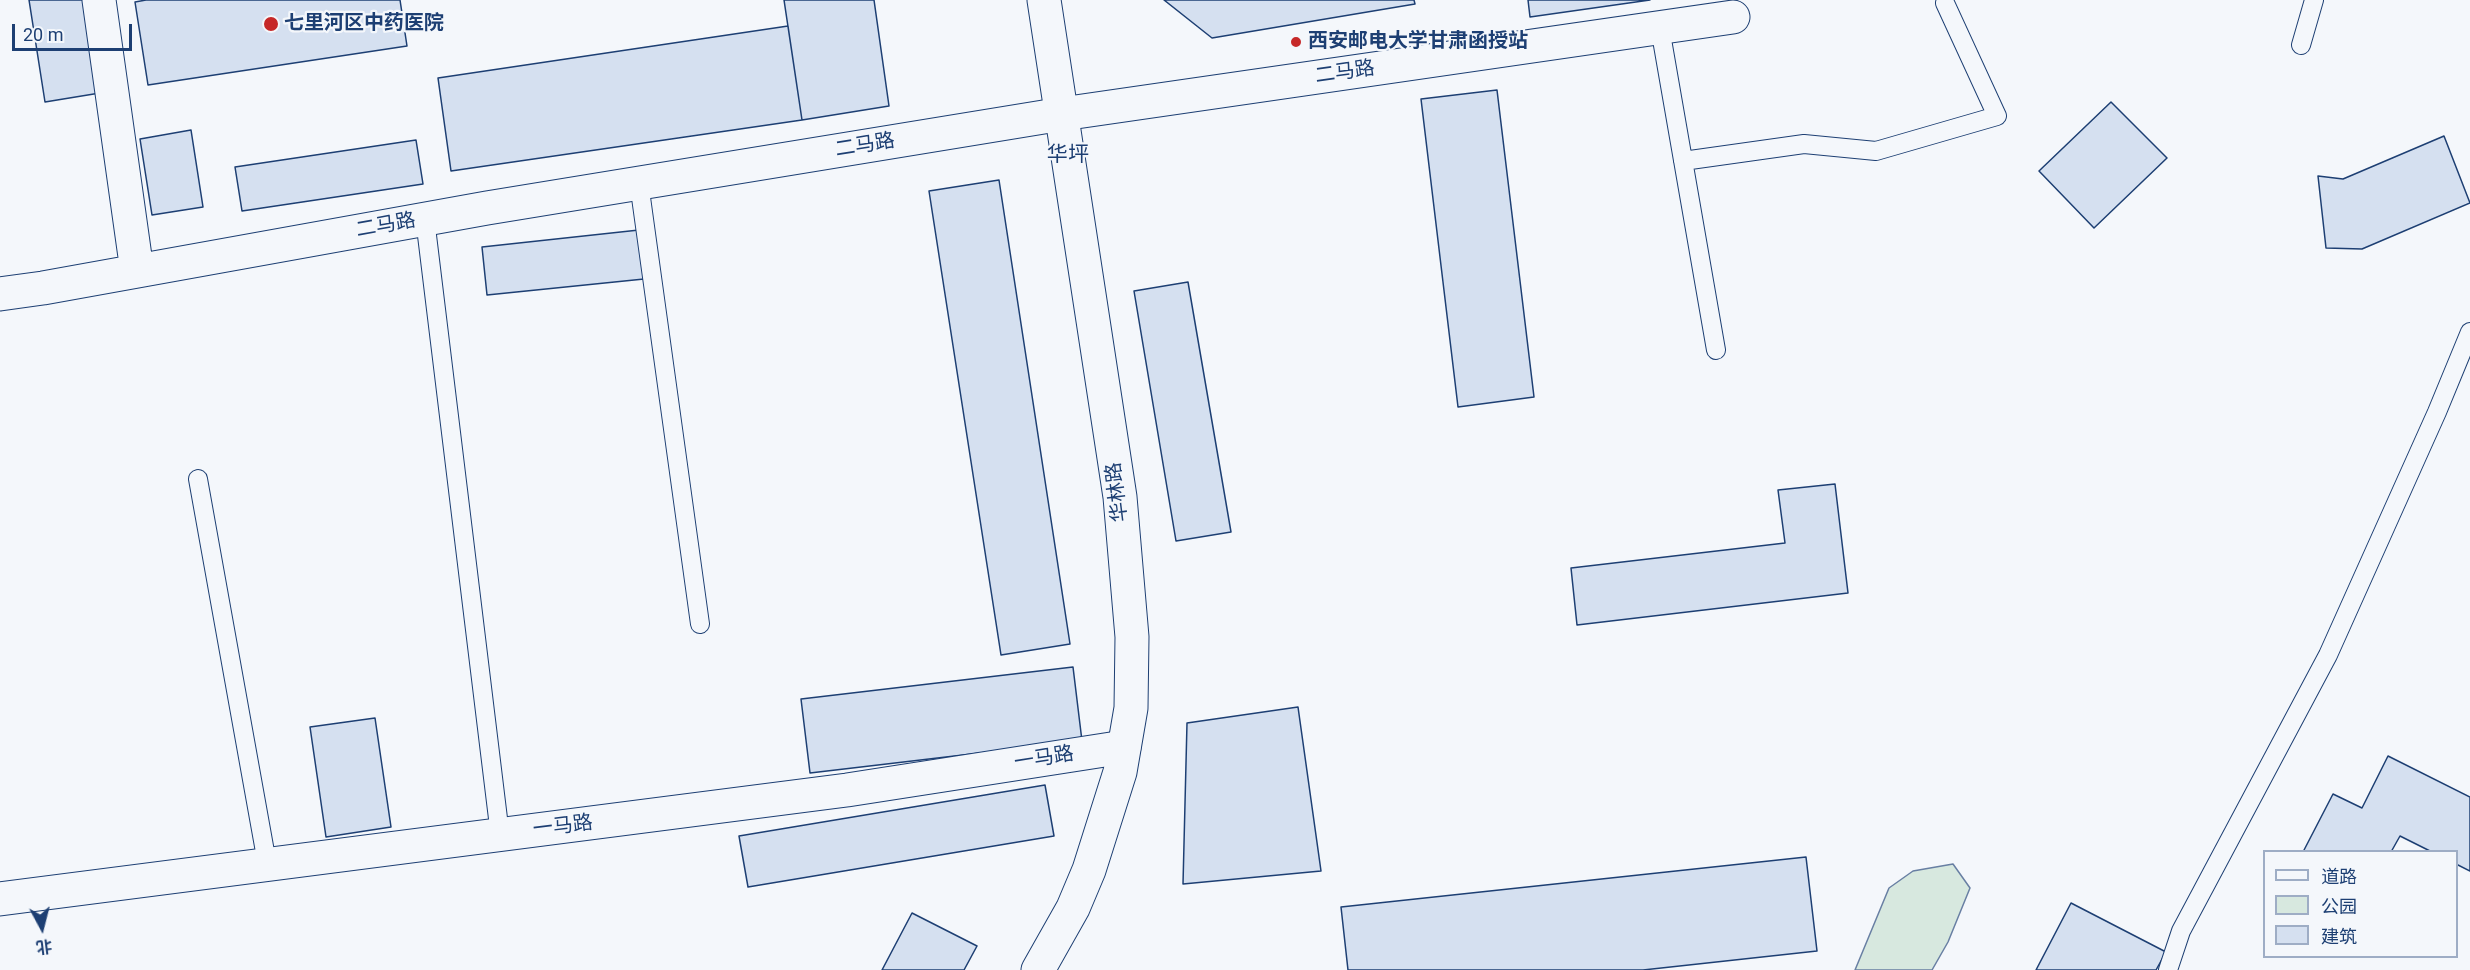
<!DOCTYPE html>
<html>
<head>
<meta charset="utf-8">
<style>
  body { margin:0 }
  #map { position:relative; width:2470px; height:970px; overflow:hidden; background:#f4f7fb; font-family:Roboto,"Noto Sans SC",sans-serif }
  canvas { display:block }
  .legend { position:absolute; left:2263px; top:850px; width:195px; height:108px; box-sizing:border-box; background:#f4f7fb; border:2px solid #9eadc5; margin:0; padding:8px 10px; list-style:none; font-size:18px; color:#1d3f73 }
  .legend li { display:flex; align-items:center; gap:12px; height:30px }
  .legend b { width:30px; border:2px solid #9eadc5 }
  .north { position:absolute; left:12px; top:898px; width:60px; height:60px; -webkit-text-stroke:4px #f4f7fb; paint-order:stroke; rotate:173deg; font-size:16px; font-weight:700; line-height:24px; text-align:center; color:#1d3f73 }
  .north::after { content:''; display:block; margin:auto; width:21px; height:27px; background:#1d3f73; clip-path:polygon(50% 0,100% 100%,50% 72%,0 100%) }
  .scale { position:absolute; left:12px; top:24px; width:120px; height:27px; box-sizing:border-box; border:3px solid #1d3f73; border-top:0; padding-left:8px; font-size:18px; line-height:21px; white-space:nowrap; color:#1d3f73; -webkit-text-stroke:4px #f4f7fb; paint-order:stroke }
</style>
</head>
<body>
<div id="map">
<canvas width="2470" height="970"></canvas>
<ul class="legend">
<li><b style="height:8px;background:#f4f7fb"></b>道路</li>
<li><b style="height:16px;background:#d7e8df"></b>公园</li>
<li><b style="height:16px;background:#d5e0f0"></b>建筑</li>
</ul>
<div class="north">北</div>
<div class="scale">20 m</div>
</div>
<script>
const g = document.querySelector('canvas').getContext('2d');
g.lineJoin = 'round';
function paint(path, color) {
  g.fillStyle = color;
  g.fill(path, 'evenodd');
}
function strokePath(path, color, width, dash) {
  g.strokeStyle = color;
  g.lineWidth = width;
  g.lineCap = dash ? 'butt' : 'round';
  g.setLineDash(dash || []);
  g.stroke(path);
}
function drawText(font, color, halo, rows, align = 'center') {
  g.font = font + ' Roboto,"Noto Sans SC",sans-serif';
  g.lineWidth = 4.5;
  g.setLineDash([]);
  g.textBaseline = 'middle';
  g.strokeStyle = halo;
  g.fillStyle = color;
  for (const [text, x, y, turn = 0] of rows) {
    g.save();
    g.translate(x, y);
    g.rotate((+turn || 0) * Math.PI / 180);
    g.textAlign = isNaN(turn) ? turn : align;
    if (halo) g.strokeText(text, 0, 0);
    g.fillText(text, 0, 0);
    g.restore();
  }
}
const green = new Path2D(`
  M1953,864L1970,888L1948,942L1932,970H1855L1889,888L1913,871Z`);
paint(green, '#d7e8df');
strokePath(green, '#687fa3', 1.5);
const building = new Path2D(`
  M29,0H92L106,92L45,102Z
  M146,0H400L407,46L148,85L135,2Z
  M784,0H874L889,106L802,120Z
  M1164,0H1414L1415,4L1212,38Z
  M1528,0H1650L1530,17Z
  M788,26L802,120L451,171L438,78Z
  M1497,90L1534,397L1458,407L1421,99Z
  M2111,102L2167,158L2094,228L2039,171Z
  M191,130L203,207L152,215L140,139Z
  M2444,136L2470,203L2362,249L2326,248L2318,176L2343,179Z
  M416,140L423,184L242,211L235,167Z
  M999,180L1070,644L1001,655L929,191Z
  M639,230L644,279L487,295L482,247Z
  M1188,282L1231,532L1176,541L1134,291Z
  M1835,484L1848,593L1577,625L1571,568L1785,543L1778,490Z
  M1073,667L1082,741L810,773L801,699Z
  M1298,707L1321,871L1183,884L1187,723Z
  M375,718L391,827L326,837L310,727Z
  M2388,756L2470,797V871L2456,864V852H2432L2400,836L2391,852H2303L2333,794L2362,808Z
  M1045,785L1054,836L748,887L739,836Z
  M1806,857L1817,951L1643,970H1348L1341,907Z
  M2071,903L2166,952L2156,970H2036Z
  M912,913L977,946L964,970H882Z`);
paint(building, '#d5e0f0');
strokePath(building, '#1d3f73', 1.5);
const service = new Path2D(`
  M1660,28L1716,350
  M2301,45L2314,0
  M1683,161L1804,144L1876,151L1997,116L1945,3
  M639,183L700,624
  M425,219L500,835
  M198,479L267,863
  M2168,970L2181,931L2328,655L2437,412L2470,332`);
const minor = new Path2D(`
  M99,0L137,271
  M0,294L43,288L487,208L1062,114L1733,17
  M0,899L847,790L1124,747`);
const tertiary = new Path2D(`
  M1038,970L1073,908L1089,870L1120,772L1131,708L1132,637L1120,497L1044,0`);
strokePath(service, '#1d3f73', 20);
strokePath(minor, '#1d3f73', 35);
strokePath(tertiary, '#1d3f73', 35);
strokePath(service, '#f4f7fb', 18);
strokePath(minor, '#f4f7fb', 33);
strokePath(tertiary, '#f4f7fb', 33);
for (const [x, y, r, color] of [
  [271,24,8,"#c62828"],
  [1296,42,6,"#c62828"]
]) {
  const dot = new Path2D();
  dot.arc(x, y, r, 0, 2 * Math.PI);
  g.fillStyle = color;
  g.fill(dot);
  strokePath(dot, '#f4f7fb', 2);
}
drawText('bold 20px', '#1d3f73', '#f4f7fb', [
  ["七里河区中药医院",284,24],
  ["西安邮电大学甘肃函授站",1308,42]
], 'left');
drawText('20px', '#1d3f73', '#f4f7fb', [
  ["二马路",1345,73,-8],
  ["二马路",865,146,-9],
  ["二马路",386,226,-10],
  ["华林路",1118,492,-97],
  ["一马路",1044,759,-9],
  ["一马路",563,827,-7]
]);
drawText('21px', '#1d3f73', '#f4f7fb', [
  ["华坪",1068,156]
]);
</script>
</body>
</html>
